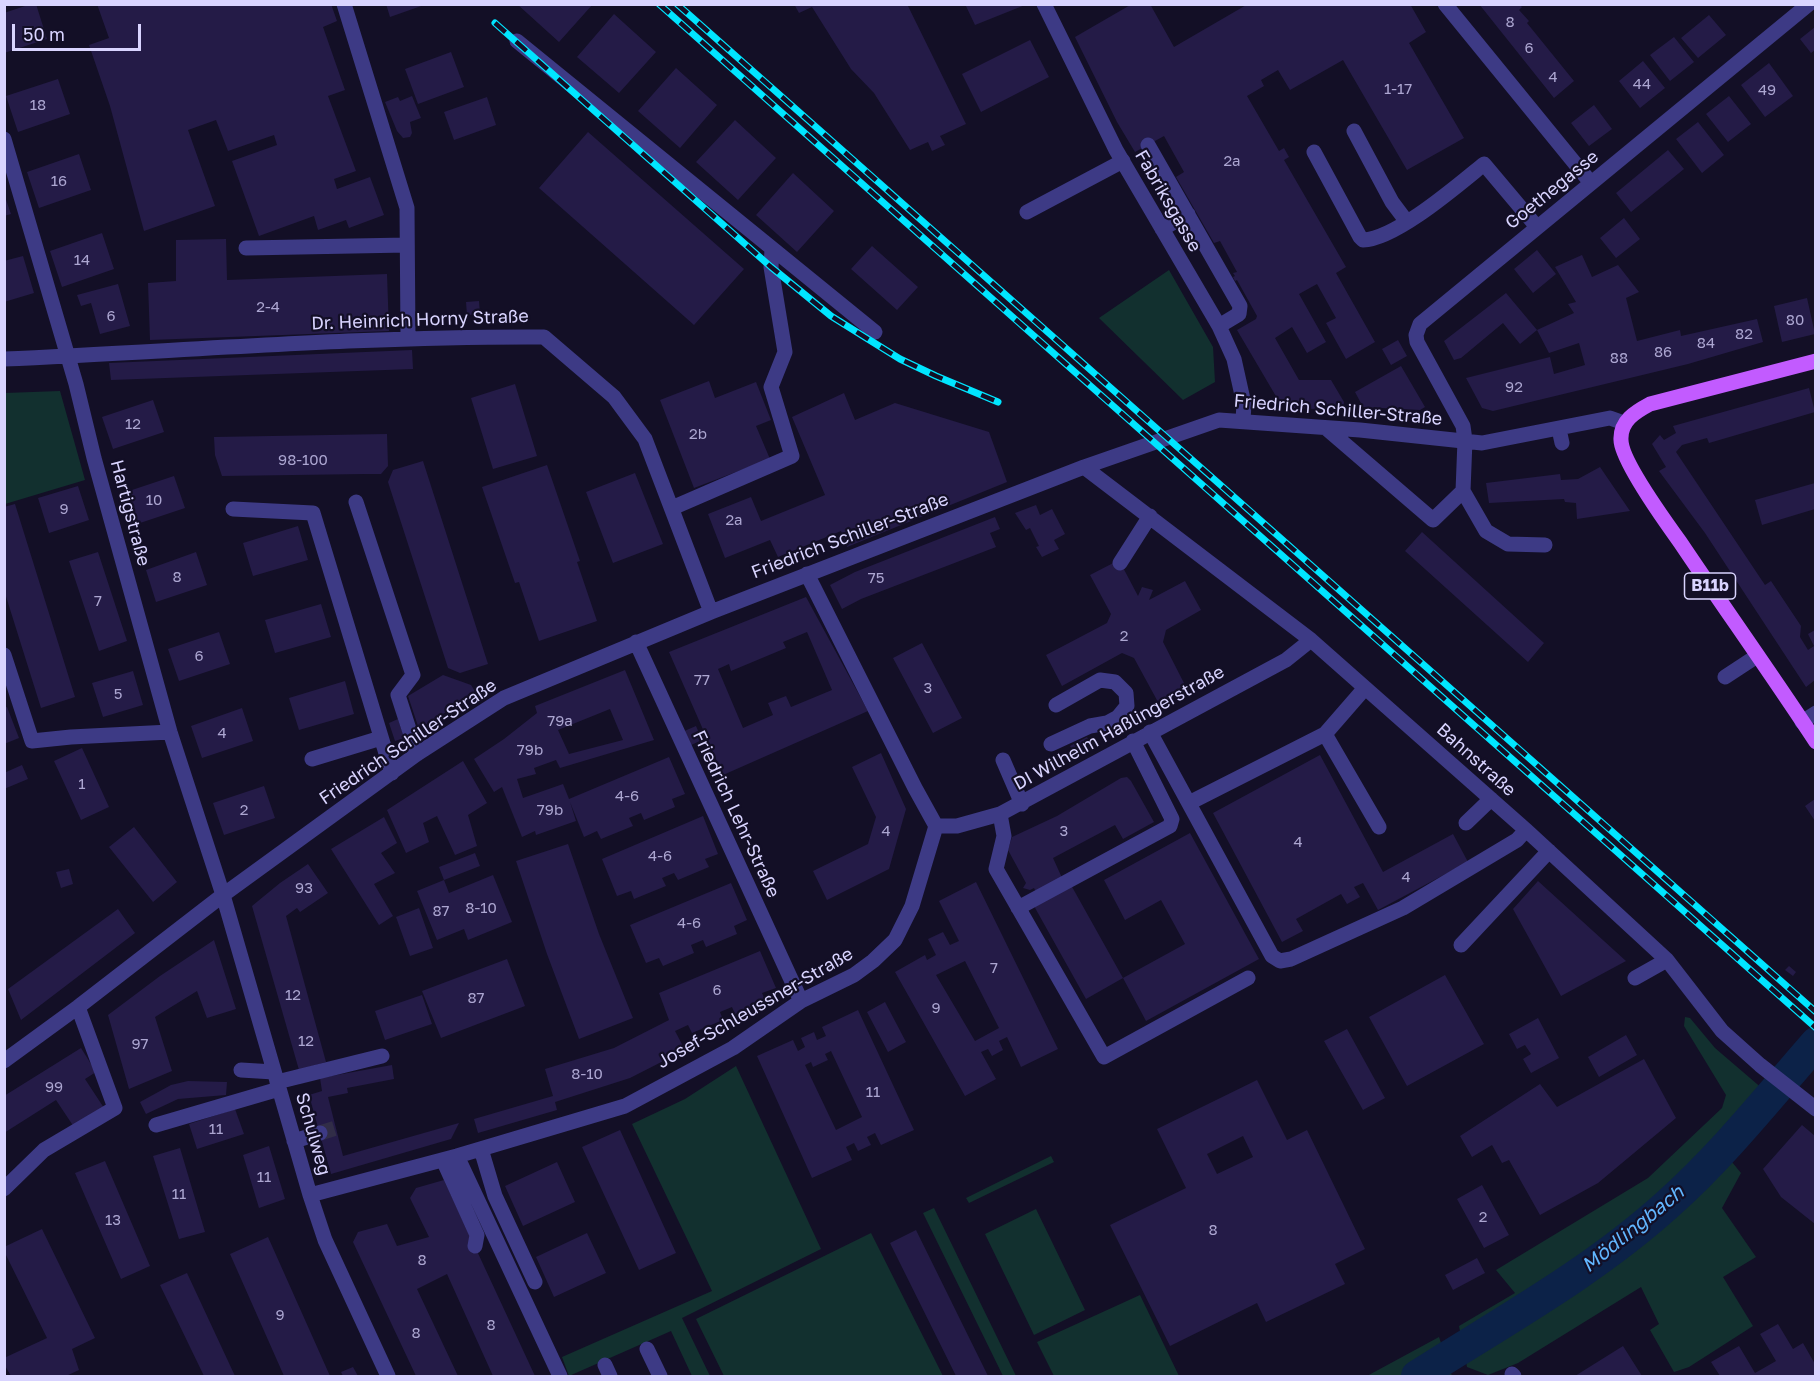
<!DOCTYPE html>
<html>
<head>
<meta charset="utf-8">
<style>
  body { margin:0 }
  #map { position:relative; width:1820px; height:1381px; overflow:hidden; background:#130f26; font-family:"Golos Text",sans-serif }
  canvas { display:block }
  .frame { position:absolute; inset:0; border:6px solid #d9d4ff; pointer-events:none }
  .scale { position:absolute; left:12px; top:24px; width:129px; height:27px; box-sizing:border-box; border:3px solid #d9d4ff; border-top:0; padding-left:8px; font-size:18px; line-height:21px; white-space:nowrap; color:#d9d4ff; -webkit-text-stroke:4px #130f26; paint-order:stroke }
</style>
</head>
<body>
<div id="map">
<canvas width="1820" height="1381"></canvas>
<div class="frame"></div>
<div class="scale">50 m</div>
</div>
<script>
const g = document.querySelector('canvas').getContext('2d');
g.lineJoin = 'round';
function paint(path, color) {
  g.fillStyle = color;
  g.fill(path, 'evenodd');
}
function strokePath(path, color, width, dash) {
  g.strokeStyle = color;
  g.lineWidth = width;
  g.lineCap = dash ? 'butt' : 'round';
  g.setLineDash(dash || []);
  g.stroke(path);
}
function drawText(font, color, halo, rows, align = 'center') {
  g.font = font + ' "Golos Text",sans-serif';
  g.lineWidth = 4.5;
  g.setLineDash([]);
  g.textBaseline = 'middle';
  g.strokeStyle = halo;
  g.fillStyle = color;
  for (const [text, x, y, turn = 0] of rows) {
    g.save();
    g.translate(x, y);
    g.rotate((+turn || 0) * Math.PI / 180);
    g.textAlign = isNaN(turn) ? turn : align;
    if (halo) g.strokeText(text, 0, 0);
    g.fillText(text, 0, 0);
    g.restore();
  }
}
paint(new Path2D(`
  M1169,270L1213,347L1215,382L1183,400L1099,318Z
  M60,391L85,480L5,504V393Z
  M1685,1017L1690,1018L1715,1048L1771,1096L1727,1156L1741,1173L1722,1208L1756,1257L1723,1277L1753,1326L1689,1367L1674,1372L1650,1330L1659,1324L1641,1287L1518,1363L1488,1375L1467,1367L1459,1326L1515,1293L1496,1270L1648,1178L1722,1108L1726,1095L1684,1026Z
  M736,1066L821,1249L682,1318L710,1376H692L671,1331L569,1376L562,1357L712,1291L632,1124L685,1099Z
  M1051,1156L1054,1162L969,1203L966,1198Z
  M934,1208L1016,1376H1003L923,1213Z
  M1036,1209L1085,1310L1034,1335L985,1234Z
  M871,1233L943,1376H724L696,1319Z
  M1140,1295L1179,1376H1054L1037,1342Z
  M1439,1337L1452,1376H1367Z`), '#12302f');
strokePath(new Path2D(`
  M1417,1376C1502,1322 1593,1272 1668,1204C1722,1156 1768,1098 1816,1043`), '#0c2248', 32);
paint(new Path2D(`
  M31,4H36L47,39L4,53V13Z
  M97,4H331L337,21L323,27L345,90L328,96L356,171L334,179L337,189L370,177L384,215L349,228L346,220L318,230L314,216L259,236L232,161L277,145L274,135L228,151L216,120L188,130L215,206L144,231L110,106L89,45L109,38Z
  M386,4H424V5L390,17Z
  M517,4H593L559,42Z
  M794,4H907L966,124L940,136L945,145L932,151L928,142L910,150L874,93L851,69L812,7L799,13Z
  M965,4H1025V5L975,25Z
  M1132,4H1150L1174,47L1248,4H1410L1426,32L1409,43L1464,138L1407,170L1343,60L1290,90L1278,70L1261,80L1264,86L1247,96L1279,151L1284,148L1289,157L1284,160L1346,267L1336,273L1375,342L1346,359L1326,323L1336,318L1317,284L1299,294L1326,342L1307,353L1292,327L1275,338L1299,380H1331L1344,402L1343,410L1291,408L1277,398L1237,330L1256,319L1257,316L1237,280L1235,281L1233,277L1235,276L1233,273L1237,272L1220,241L1214,243L1176,177L1184,172L1164,136L1135,152L1117,122L1075,37Z
  M1479,4H1519L1522,7L1519,10L1529,21L1527,23L1574,81L1554,98Z
  M614,14L656,52L619,93L577,57Z
  M1709,15L1726,35L1698,58L1681,38Z
  M1815,27V50L1811,53L1800,39Z
  M1674,37L1694,62L1670,81L1650,55Z
  M1030,40L1049,77L981,112L962,74Z
  M451,52L464,87L418,104L405,69Z
  M1643,61L1665,88L1640,108L1619,81Z
  M1769,63L1793,96L1765,117L1741,85Z
  M676,68L717,105L680,148L638,111Z
  M58,79L70,114L18,132L6,96Z
  M412,96L421,118L410,122L412,133L410,137L403,138L397,131L385,102L398,97L400,101Z
  M1729,96L1751,124L1728,142L1706,114Z
  M487,97L496,125L454,140L444,112Z
  M1594,105L1612,129L1589,146L1571,123Z
  M735,120L776,158L738,200L696,162Z
  M1698,122L1724,155L1702,173L1676,139Z
  M588,132L744,269L694,325L539,188Z
  M1668,150L1684,169L1631,212L1616,193Z
  M79,154L91,190L39,208L27,172Z
  M793,173L834,211L797,252L756,215Z
  M4,194L11,214L4,216Z
  M1624,218L1640,239L1616,258L1600,238Z
  M102,233L114,269L62,287L50,251Z
  M226,239L227,280L387,274L389,331L150,340L148,283L176,281V240Z
  M872,246L918,287L897,310L851,269Z
  M1537,250L1556,274L1533,293L1514,269Z
  M1582,255L1592,277L1618,265L1639,292L1626,298L1637,341L1680,330L1681,336L1757,319L1763,342L1688,364L1493,411L1482,408L1466,378L1550,357L1554,374L1585,365L1579,343L1549,353L1537,330L1574,313L1568,304L1576,302L1555,267Z
  M23,256L34,293L4,302V261Z
  M118,284L130,326L100,334L91,303L81,306L77,295Z
  M1506,293L1537,330L1520,344L1503,323L1461,358L1454,360L1444,341Z
  M1807,298L1815,334L1782,342L1774,306Z
  M479,301L480,314L467,315L466,302Z
  M1398,340L1407,356L1391,365L1382,349Z
  M412,350L413,369L111,380L109,363Z
  M1401,366L1425,407L1420,410L1363,407L1355,392Z
  M709,381L715,398L756,382L771,420L756,426L770,459L694,488L660,400Z
  M515,384L537,456L493,469L471,398Z
  M1809,388L1815,412L1709,443L1707,438L1682,445L1676,452L1765,585L1771,581L1801,626L1800,637L1808,650L1814,646L1808,634L1815,630V680L1806,687L1705,533L1659,471L1666,467L1652,444L1660,435L1664,440L1676,433L1673,426Z
  M844,393L855,420L895,403L989,432L1007,482L847,547L841,531L778,557L770,540L725,558L708,514L751,497L761,521L825,495L792,417Z
  M153,400L164,432L113,449L102,417Z
  M387,434L388,466L381,474H365L222,476L215,455L214,437Z
  M423,461L488,664L460,673L448,668L388,482L393,470Z
  M547,465L580,561L577,562L597,621L539,641L519,582L515,583L482,487Z
  M1600,467L1630,511L1577,519L1576,503L1565,502L1564,499L1489,503L1486,483L1560,474L1561,480L1578,479Z
  M635,473L663,544L613,563L586,492Z
  M174,476L185,508L134,525L123,493Z
  M1815,483V509L1762,525L1755,500Z
  M78,486L89,520L49,533L38,498Z
  M15,504L75,697L41,708L4,590V507Z
  M1036,505L1040,515L1052,509L1065,534L1054,540L1059,549L1042,557L1036,547L1039,546L1030,528L1026,530L1015,513Z
  M995,517L1000,529L990,533L996,547L861,599L842,609L830,585L855,572Z
  M298,526L308,560L253,576L243,543Z
  M1422,532L1544,643L1528,662L1405,551Z
  M98,552L127,641L99,651L69,561Z
  M196,552L207,585L156,602L146,570Z
  M1119,560L1138,596L1142,587L1153,590L1149,600L1185,581L1201,610L1166,630L1163,642L1186,687L1158,702L1134,658L1122,653L1062,686L1046,655L1107,623L1111,614L1090,575Z
  M806,597L868,711L723,775L669,652ZM807,632L832,690L791,707L786,696L768,703L773,715L743,728L718,669L729,664L731,671L786,648L783,642Z
  M321,604L331,637L275,653L265,620Z
  M219,632L230,664L179,681L168,649Z
  M922,643L962,718L933,733L893,658Z
  M625,670L654,740L560,768L556,760L534,768L536,774L517,779L523,798L563,784L569,799L669,757L685,794L672,799L675,807L644,820L641,813L629,818L633,826L601,839L597,831L584,837L570,802L576,821L536,835L535,831L522,837L502,787L494,792L474,759L504,739L537,713L535,706ZM610,709L623,740L569,754L558,730Z
  M133,671L143,705L103,717L92,683Z
  M443,675L471,685L476,693L419,729L408,696Z
  M345,681L354,714L299,730L289,698Z
  M7,707L19,738L4,744V708Z
  M242,708L253,741L202,758L191,726Z
  M398,719L404,738L395,741L389,723Z
  M696,726L702,740L689,746L682,732Z
  M1087,737L1092,746L1075,755L1070,746Z
  M82,748L109,807L81,820L54,761Z
  M881,753L906,809L889,869L827,900L813,871L868,844L876,817L852,767Z
  M1320,755L1383,872L1453,834L1468,862L1378,910L1363,883L1354,887L1360,897L1347,904L1341,894L1296,919L1303,931L1282,942L1213,813Z
  M463,761L487,803L468,815L477,846L455,855L437,816L423,823L429,842L406,853L387,810Z
  M22,765L28,779L4,789V773Z
  M1127,777L1131,781L1154,822L1123,839L1115,825L1053,858L1063,880L1036,892L1034,888L1030,890L1023,888L1026,883L1008,850L1012,837L1057,816L1121,778Z
  M264,786L275,818L224,835L213,803Z
  M1815,799V821L1805,806Z
  M703,816L718,854L705,859L709,867L678,880L674,873L662,878L666,886L634,899L631,891L617,896L602,859Z
  M384,817L397,843L381,853L395,873L374,884L393,916L379,925L331,849Z
  M134,827L177,882L153,902L109,847Z
  M1190,833L1259,959L1146,1021L1123,978L1185,944L1161,900L1125,920L1104,880Z
  M568,844L599,934L633,1018L579,1039L547,954L516,861Z
  M475,853L480,866L444,880L449,893L493,875L512,922L468,940L464,929L437,940L417,891L444,880L439,867Z
  M308,864L328,893L300,912L297,908L286,916L326,1062L299,1070L252,906L280,883Z
  M69,869L73,884L61,888L56,872Z
  M1538,881L1626,961L1561,996L1513,909Z
  M976,882L1058,1049L1021,1067L1007,1037L999,1041L1003,1050L992,1056L988,1049L981,1052L996,1079L965,1096L895,972L925,955L927,960L936,955L928,939L943,932L950,945L959,941L939,901ZM965,961L999,1028L975,1041L936,975Z
  M731,883L747,920L734,926L737,934L706,947L703,940L691,945L694,953L663,966L659,958L646,963L630,925Z
  M1071,885L1123,978L1086,999L1034,906Z
  M419,908L433,948L410,956L396,917Z
  M118,909L135,933L21,1020L8,989Z
  M214,940L236,1009L207,1018L197,991L155,1017L172,1071L129,1089L108,1015L160,976Z
  M760,951L776,988L762,993L766,1002L735,1014L732,1007L720,1012L723,1020L692,1033L688,1025L675,1031L685,1050L630,1078L555,1102L557,1110L478,1133L474,1119L553,1096L545,1069L614,1048L669,1020L659,993Z
  M507,959L525,1006L441,1038L422,991Z
  M1789,966L1796,972L1793,976L1785,970Z
  M1445,975L1484,1044L1407,1086L1369,1017Z
  M422,995L432,1024L385,1040L375,1011Z
  M885,1002L906,1042L888,1052L867,1012Z
  M858,1010L914,1130L881,1145L875,1133L867,1137L871,1145L858,1151L854,1143L846,1147L852,1160L812,1178L757,1056L793,1040L798,1051L805,1047L801,1038L814,1032L817,1040L826,1036L822,1027ZM831,1051L862,1117L836,1130L805,1065L811,1062L813,1067L828,1060L825,1054Z
  M1538,1018L1559,1058L1531,1073L1523,1059L1531,1054L1525,1045L1517,1049L1509,1034Z
  M1347,1029L1385,1098L1363,1110L1324,1041Z
  M1626,1035L1637,1055L1599,1077L1588,1057Z
  M81,1048L96,1072L85,1079L104,1108L74,1127L56,1100L4,1133V1096Z
  M1644,1059L1676,1118L1598,1183L1540,1215L1509,1160L1502,1163L1492,1145L1472,1157L1460,1136L1540,1084L1557,1107Z
  M392,1065L394,1079L347,1088L348,1093L328,1097L343,1156L459,1123L451,1139L331,1174L309,1095L322,1091L320,1078Z
  M1257,1080L1287,1140L1307,1130L1365,1249L1335,1264L1345,1284L1266,1322L1257,1303L1170,1346L1110,1225L1186,1188L1157,1129ZM1243,1136L1253,1157L1217,1174L1207,1154Z
  M188,1081L227,1082L226,1095L178,1099L146,1114L140,1102L171,1085Z
  M235,1109L244,1134L197,1149L189,1124Z
  M1802,1125L1815,1136V1224L1781,1197L1763,1169Z
  M620,1130L676,1253L639,1270L582,1147Z
  M269,1146L285,1199L259,1208L243,1155Z
  M180,1148L205,1232L179,1239L153,1156Z
  M105,1161L150,1266L121,1279L75,1173Z
  M557,1162L575,1202L523,1226L505,1186Z
  M444,1180L535,1376H493L447,1274L417,1289L458,1376H416L353,1242L358,1232L387,1224L397,1246L429,1237L410,1198L416,1188Z
  M1482,1185L1509,1235L1484,1248L1457,1199Z
  M42,1229L95,1338L72,1349L79,1370L66,1376H11L4,1364V1358L47,1338L4,1251V1247Z
  M916,1230L988,1376H956L890,1243Z
  M587,1233L606,1273L554,1297L536,1257Z
  M268,1237L330,1376H284L230,1254Z
  M1477,1258L1485,1273L1453,1290L1445,1275Z
  M187,1273L235,1376H204L160,1285Z
  M1778,1324L1793,1349L1803,1343L1815,1364V1376H1720L1711,1362L1739,1346L1755,1373L1776,1361L1760,1334Z
  M1623,1346L1642,1376H1575Z
  M353,1367L358,1376H343L341,1372Z`), '#241b47');
strokePath(new Path2D(`
  M320,1133L336,1128`), '#312d47', 15, [15, 8]);
strokePath(new Path2D(`
  M344,4L407,208L408,338
  M1044,4L1116,150L1219,326L1234,359L1244,404L1243,420
  M1445,4L1591,183
  M517,41L875,332
  M1354,131L1392,202L1407,222
  M4,139L76,384L94,458L170,732L223,895L310,1195L325,1240L388,1376
  M1148,145L1240,306L1239,314L1219,326
  M1314,152L1360,237L1363,240C1396,239 1458,185 1484,164L1537,227
  M1027,212L1123,161
  M1162,229L1188,214
  M246,248L407,245
  M4,359C184,351 364,336 544,337L614,397L645,439L711,612
  M1326,428L1433,520L1463,491
  M1559,429L1562,443
  M1084,467L1311,640L1526,830L1667,960L1722,1031L1760,1065L1816,1109
  M356,502L413,675L398,695L417,754
  M672,508L792,456L771,387L785,352L771,267L772,249
  M233,509L313,513L392,773
  M1545,545L1508,544L1486,531L1463,491L1465,440L1463,426L1417,342L1416,335L1420,324L1809,4
  M1120,563L1150,516
  M636,642L801,1001
  M4,655L32,741L71,737L170,732
  M1725,677L1757,656
  M1802,722L1816,713
  M1150,732L1272,956L1280,961L1291,959L1403,908L1517,840L1526,830
  M1325,734L1379,827
  M1051,744L1090,726L1107,723L1118,717L1127,706L1126,693L1115,682L1100,680L1056,705
  M312,759L381,738
  M1003,760L1022,804
  M1189,803L1325,734L1365,688
  M1000,814L1004,836L996,869L1104,1057L1248,978
  M1466,823L1491,799
  M936,826H957L1000,814L1286,660L1311,640
  M1018,908L1170,826L1172,819L1133,741
  M1461,945L1549,851
  M1635,978L1667,960
  M4,1061L78,1007L223,895L417,754L504,698L711,612L1084,467L1219,420L1360,430L1482,443L1610,418L1624,423
  M241,1070L274,1072
  M277,1082L382,1056
  M156,1125L279,1089
  M294,1141L320,1133
  M481,1149L495,1196L535,1282
  M457,1156L560,1376
  M443,1160L477,1235L475,1246
  M4,1189L44,1150L115,1108L78,1007
  M310,1195L457,1156L625,1106L733,1048L801,1001L854,975L873,961L895,940L912,906L936,826L915,788L807,574
  M647,1349L660,1376
  M605,1365L610,1376
  M1512,1374L1514,1376`), '#3d3a85', 15);
strokePath(new Path2D(`
  M1816,361L1650,404C1635,412 1620,421 1621,440C1621,460 1667,524 1680,542C1725,609 1772,675 1816,742`), '#c25bff', 15);
const rail = new Path2D(`
  M659,4L1816,1028
  M677,4L1816,1012
  M495,23L771,267L831,316L900,359L936,376L998,402`);
strokePath(rail, '#00e5ff', 7);
strokePath(rail, '#130f26', 4.5, [14]);
drawText('15px', '#aca6d1', null, [
  ["8",1510,22],
  ["6",1529,48],
  ["4",1553,77],
  ["44",1642,84],
  ["1-17",1398,89],
  ["49",1767,90],
  ["18",38,105],
  ["2a",1232,161],
  ["16",59,181],
  ["14",82,260],
  ["2-4",268,307],
  ["6",111,316],
  ["80",1795,320],
  ["82",1744,334],
  ["84",1706,343],
  ["86",1663,352],
  ["88",1619,358],
  ["92",1514,387],
  ["12",133,424],
  ["2b",698,434],
  ["98-100",303,460],
  ["10",154,500],
  ["9",64,509],
  ["2a",734,520],
  ["8",177,577],
  ["75",876,578],
  ["7",98,601],
  ["2",1124,636],
  ["6",199,656],
  ["77",702,680],
  ["3",928,688],
  ["5",118,694],
  ["79a",560,721],
  ["4",222,733],
  ["79b",530,750],
  ["1",82,784],
  ["4-6",627,796],
  ["2",244,810],
  ["79b",550,810],
  ["4",886,831],
  ["3",1064,831],
  ["4",1298,842],
  ["4-6",660,856],
  ["4",1406,877],
  ["93",304,888],
  ["8-10",481,908],
  ["87",441,911],
  ["4-6",689,923],
  ["7",994,968],
  ["6",717,990],
  ["12",293,995],
  ["87",476,998],
  ["9",936,1008],
  ["12",306,1041],
  ["97",140,1044],
  ["8-10",587,1074],
  ["99",54,1087],
  ["11",873,1092],
  ["11",216,1129],
  ["11",264,1177],
  ["11",179,1194],
  ["2",1483,1217],
  ["13",113,1220],
  ["8",1213,1230],
  ["8",422,1260],
  ["9",280,1315],
  ["8",491,1325],
  ["8",416,1333]
]);
for (const [x, y, w] of [
  [1710,586,51]
]) {
  const box = new Path2D();
  box.roundRect(x - w / 2, y - 13, w, 26, 4.5);
  g.fillStyle = '#130f26';
  g.fill(box);
  strokePath(box, '#d9d4ff', 1.5);
}
drawText('bold 16px', '#d9d4ff', null, [
  ["B11b",1710,586]
]);
drawText('18px', '#d9d4ff', '#130f26', [
  ["Goethegasse",1552,190,-39],
  ["Fabriksgasse",1168,201,60],
  ["Dr. Heinrich Horny Straße",420,320,-2],
  ["Friedrich Schiller-Straße",1338,410,5],
  ["Hartigstraße",130,513,75],
  ["Friedrich Schiller-Straße",850,536,-21],
  ["DI Wilhelm Haßlingerstraße",1119,728,-29],
  ["Friedrich Schiller-Straße",408,742,-34],
  ["Bahnstraße",1476,760,42],
  ["Friedrich Lehr-Straße",736,814,65],
  ["Josef-Schleussner-Straße",755,1008,-30],
  ["Schulweg",313,1134,74]
]);
drawText('italic 20px', '#62b6ff', '#130f26', [
  ["Mödlingbach",1633,1229,-39]
]);
</script>
</body>
</html>
